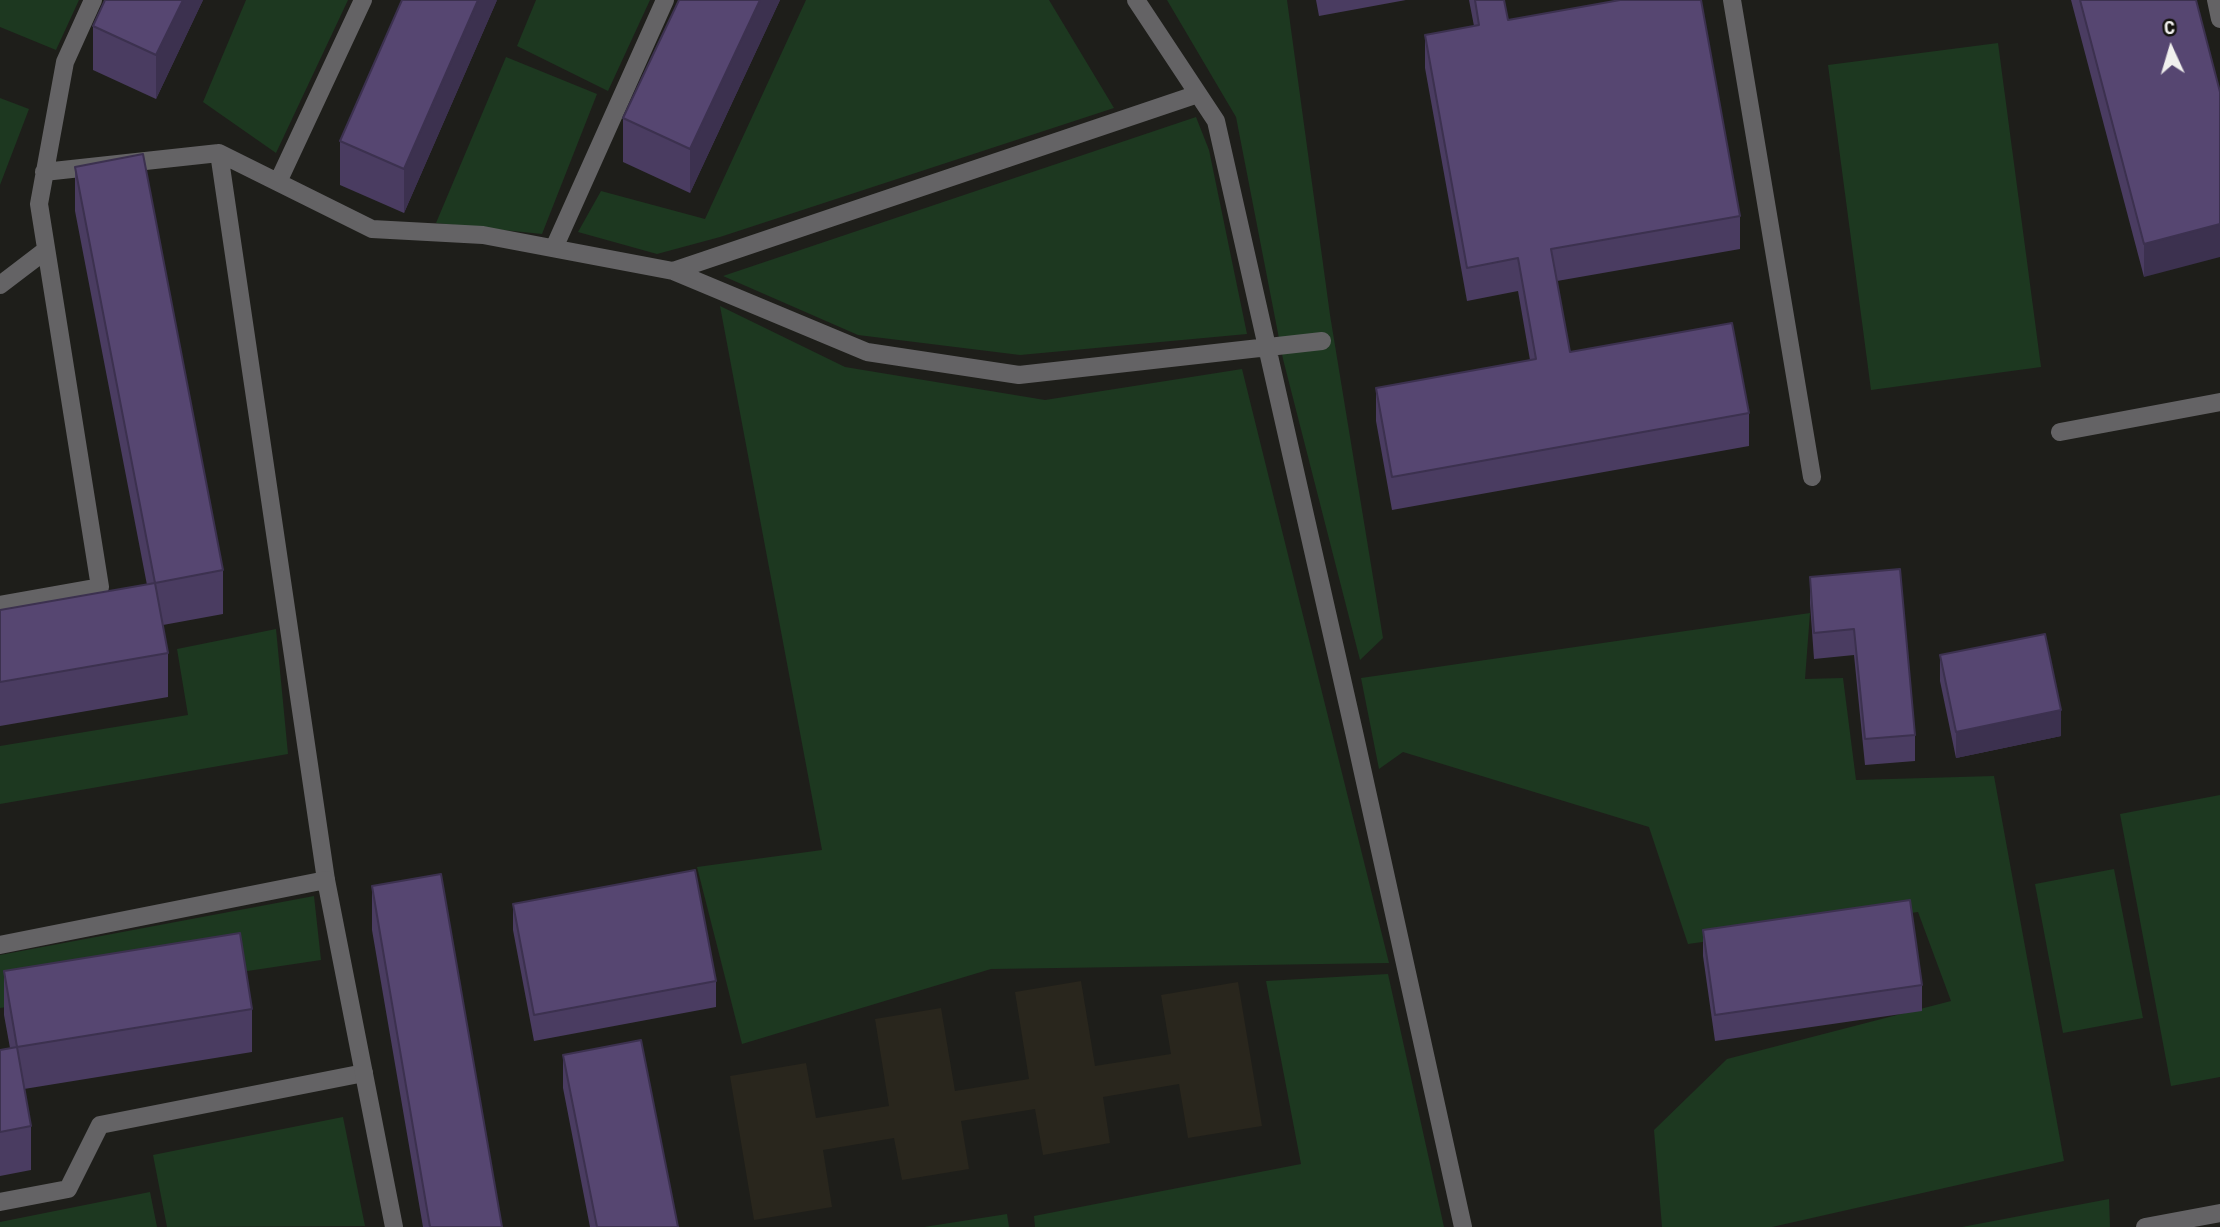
<!DOCTYPE html>
<html>
<head>
<meta charset="utf-8">
<style>
  body { margin:0 }
  #map { position:relative; width:2220px; height:1227px; overflow:hidden; background:#1e1e1a; font-family:"Roboto Condensed",sans-serif }
  canvas { display:block }
  .north { position:absolute; left:2136px; top:14px; width:70px; height:70px; -webkit-text-stroke:5px #151411; paint-order:stroke; rotate:356deg; font-size:19px; font-weight:700; line-height:28px; text-align:center; color:#f1f0ee }
  .north::after { content:''; display:block; margin:auto; width:24px; height:32px; background:#f1f0ee; clip-path:polygon(50% 0,100% 100%,50% 72%,0 100%) }
</style>
</head>
<body>
<div id="map">
<canvas width="2220" height="1227"></canvas>
<div class="north">С</div>
</div>
<script>
const g = document.querySelector('canvas').getContext('2d');
g.lineJoin = 'round';
function paint(path, color) {
  g.fillStyle = color;
  g.fill(path, 'evenodd');
}
function strokePath(path, color, width, dash) {
  g.strokeStyle = color;
  g.lineWidth = width;
  g.lineCap = dash ? 'butt' : 'round';
  g.setLineDash(dash || []);
  g.stroke(path);
}
paint(new Path2D(`
  M1081,981L1095,1066L1171,1054L1161,995L1238,982L1262,1126L1188,1138L1179,1084L1103,1097L1110,1143L1043,1155L1035,1109L961,1121L969,1169L902,1180L894,1138L823,1150L832,1207L754,1220L730,1076L806,1063L816,1118L889,1106L875,1019L941,1008L955,1091L1029,1079L1015,992Z`), '#29261d');
paint(new Path2D(`
  M0,0H79L56,50L0,27Z
  M246,0H348L276,153L203,102Z
  M536,0H650L608,91L517,46Z
  M806,0H1049L1114,108L720,237L657,254L578,232L601,191L705,219Z
  M1167,0H1287L1330,315L1383,638L1360,660L1283,359L1236,117Z
  M1998,43L2041,367L1871,390L1828,65Z
  M506,57L597,94L542,234L436,223Z
  M0,98L29,109L0,185Z
  M1196,117L1209,150L1247,334L1020,355L858,335L723,276Z
  M720,306L845,367L1045,400L1242,369L1389,963L991,969L742,1044L697,867L822,850Z
  M1810,613L1805,679L1843,678L1856,780L1994,776L2064,1161L1772,1227H1662L1654,1130L1727,1059L1951,1001L1918,912L1688,944L1649,827L1403,752L1379,769L1361,678Z
  M276,629L288,754L0,804V746L188,715L177,649Z
  M2220,795V1077L2171,1086L2120,814Z
  M2114,869L2143,1018L2063,1033L2035,884Z
  M314,896L321,960L0,1008V955Z
  M1388,974L1444,1227H1035L1034,1216L1301,1164L1266,981Z
  M343,1117L365,1226L167,1227L153,1155Z
  M150,1192L157,1227H0V1222Z
  M2109,1199L2110,1227H1962Z
  M1007,1214L1009,1227H924Z`), '#1d3820');
strokePath(new Path2D(`
  M1136,0L1216,121L1354,732L1463,1227
  M1732,0L1812,477
  M2216,0L2220,19
  M219,153L326,880
  M44,172L219,153L372,229L483,235L673,271L867,352L1019,375L1322,341
  M278,182L363,0
  M554,248L665,0
  M673,271L1198,94
  M0,285L46,250
  M2060,432L2220,402
  M0,605L100,587L39,204L65,62L93,0
  M0,1202L68,1189L100,1125L364,1073`), '#646365', 18);
strokePath(new Path2D(`
  M0,945L326,880L394,1227
  M2145,1227L2220,1213`), '#646365', 18);
paint(new Path2D(`
  M203,0L156,99L93,70V26Z
  M497,0L404,213L340,185V141Z
  M679,0H780L690,193L623,162V118Z
  M1316,0H1406L1319,16Z
  M1469,0H1504L1508,20L1740,216V249L1557,281L1570,352L1749,413V446L1392,510L1376,421V388L1530,360L1518,291L1467,301L1425,68V35L1474,26Z
  M2071,0H2196L2144,277Z
  M75,167L223,570V614L163,625L168,653V697L0,726V610L147,585L75,211Z
  M1900,569L1915,735V761L1865,765L1854,655L1814,659L1810,603V577Z
  M1940,655L2061,736L1956,758L1940,681Z
  M372,886L502,1227H423L372,930Z
  M513,904L716,981V1007L534,1041L513,930Z
  M1703,930L1922,985V1011L1715,1041L1703,956Z
  M4,971L252,1009V1052L24,1089L31,1126V1170L0,1176V1050L10,1048L4,1015Z
  M563,1055L678,1227H590L563,1088Z`), '#4a3c61');
paint(new Path2D(`
  M183,0H203L156,99V55Z
  M478,0H497L404,213V169Z
  M760,0H780L690,193V149Z
  M2220,224V257L2144,277V244Z
  M2061,710V736L1956,758V732Z`), '#3c314f');
const building = new Path2D(`
  M105,0H183L156,55L93,26Z
  M402,0H478L404,169L340,141Z
  M679,0H760L690,149L623,118Z
  M1475,0H1504L1508,20L1620,0H1701L1740,216L1551,249L1570,352L1732,323L1749,413L1392,477L1376,388L1536,359L1518,258L1467,268L1425,35L1479,25Z
  M2080,0H2196L2220,92V224L2144,244Z
  M143,154L223,570L155,583L75,167Z
  M1900,569L1915,735L1865,739L1854,629L1814,633L1810,577Z
  M155,583L168,653L0,682V610Z
  M2045,634L2061,710L1956,732L1940,655Z
  M695,870L716,981L534,1015L513,904Z
  M441,874L502,1227H430L372,886Z
  M1910,900L1922,985L1715,1015L1703,930Z
  M240,933L252,1009L17,1047L31,1126L0,1132V1050L17,1047L4,971Z
  M641,1040L678,1227H597L563,1055Z`);
paint(building, '#564671');
strokePath(building, '#3c314f', 2);
</script>
</body>
</html>
